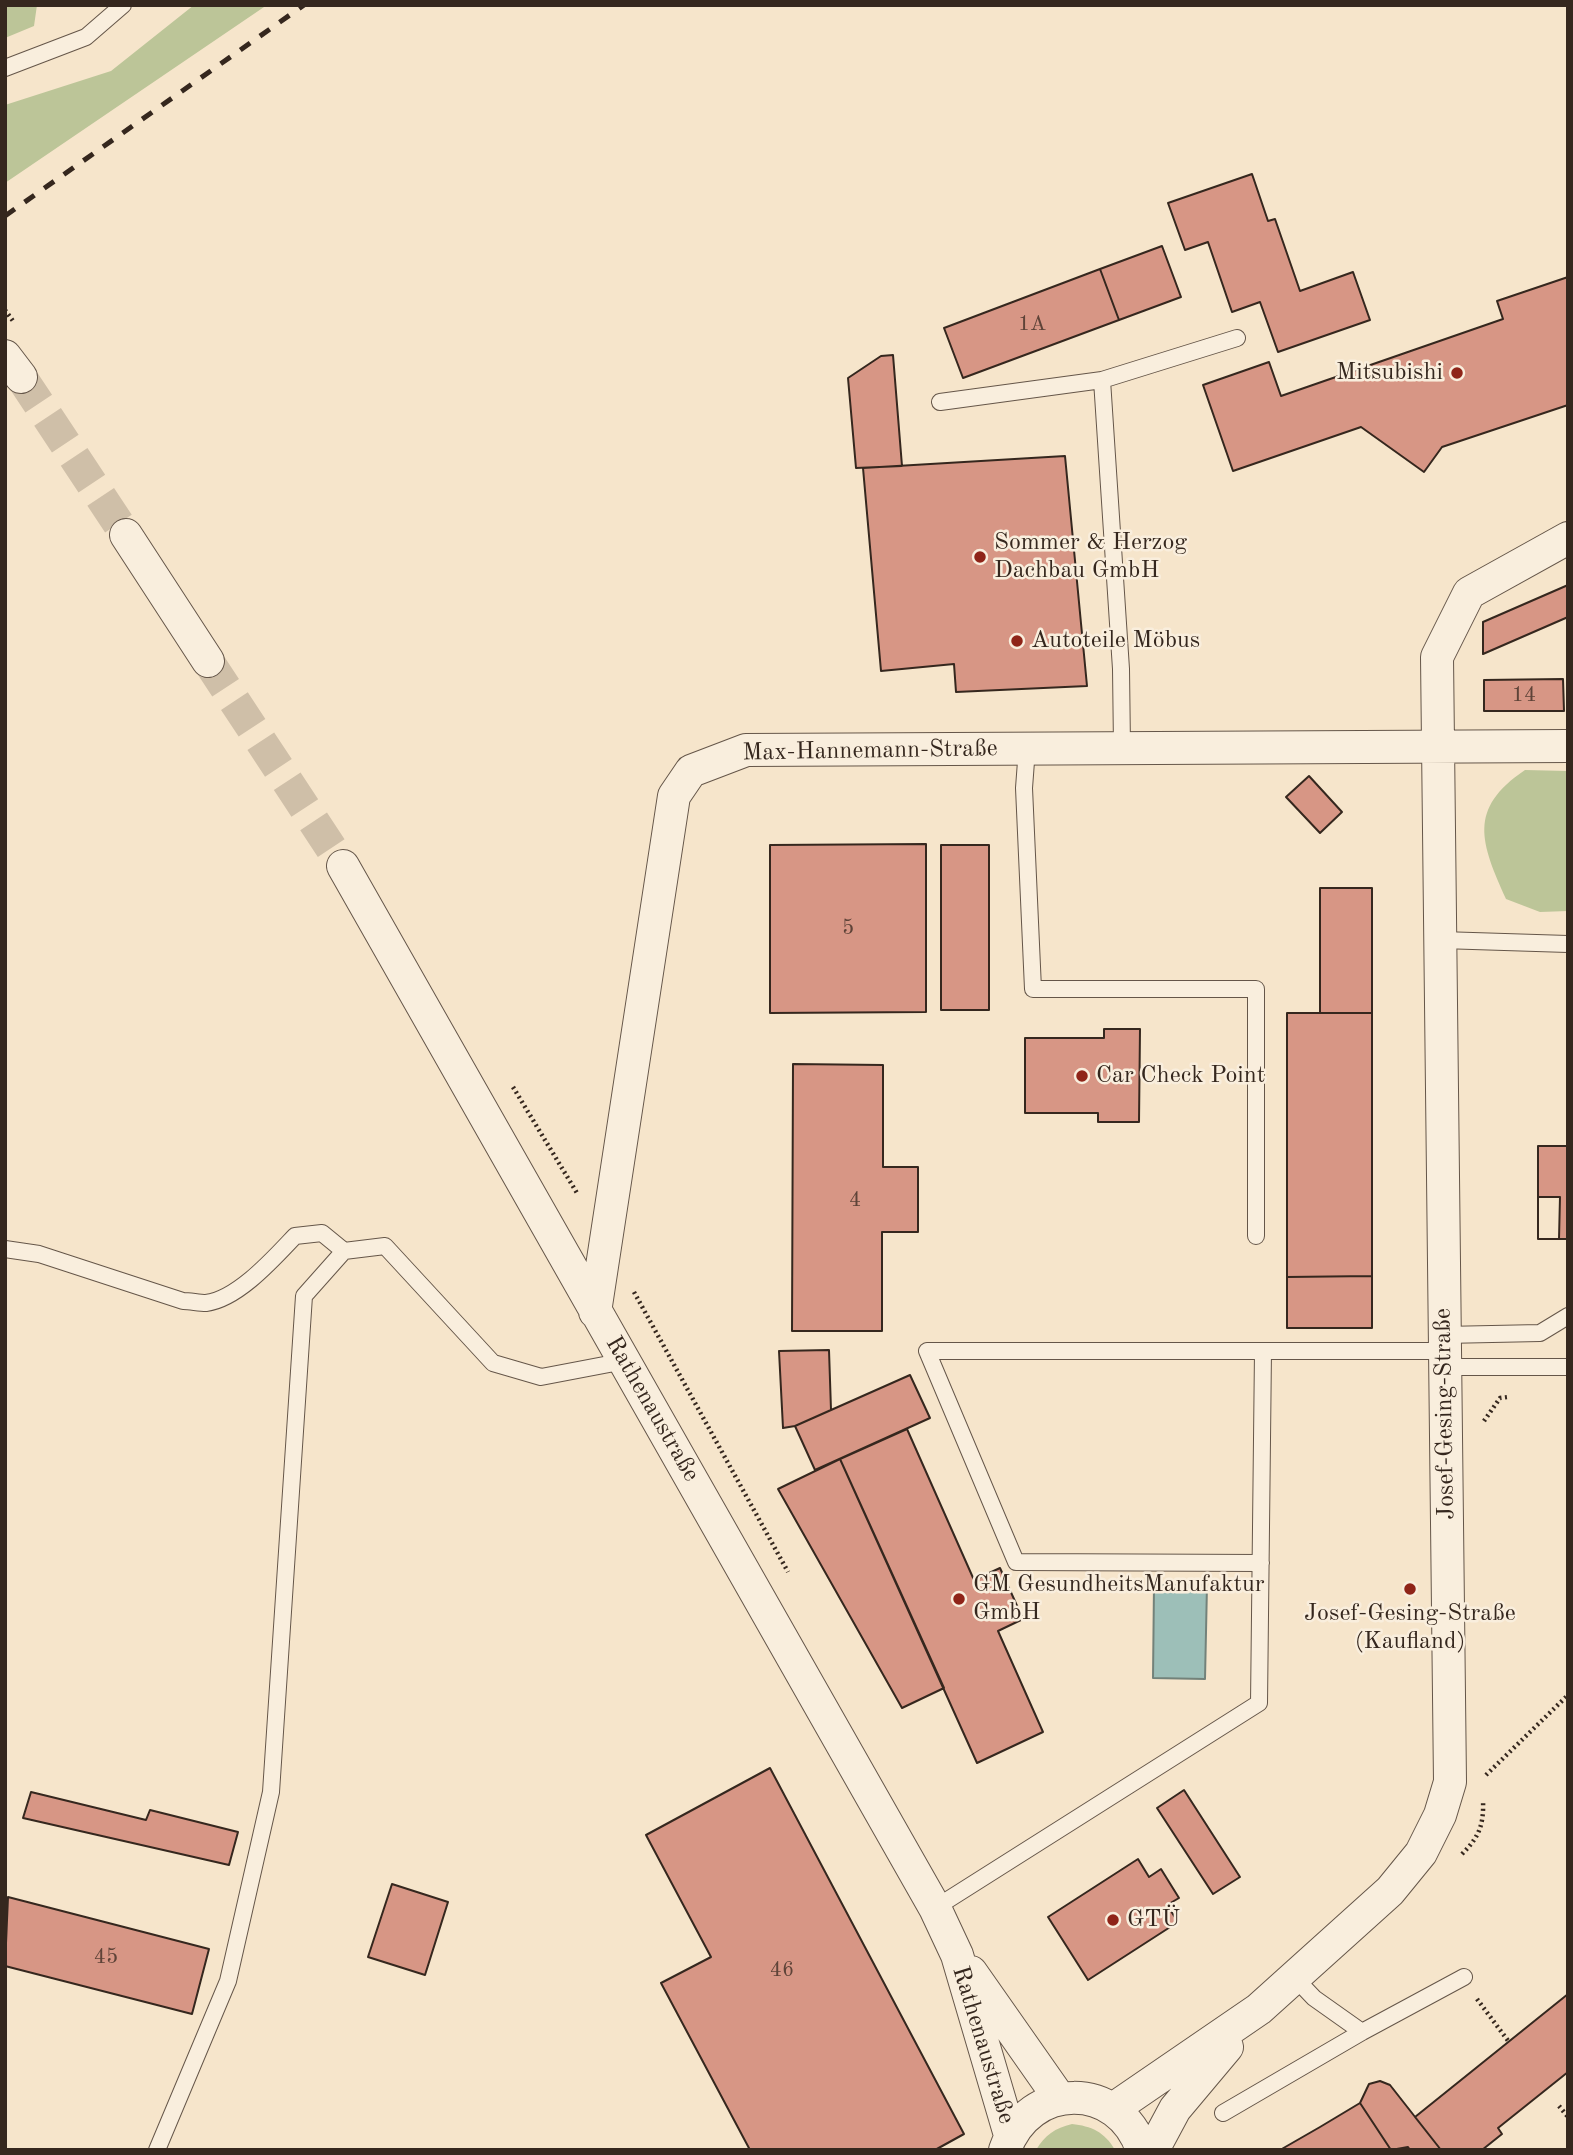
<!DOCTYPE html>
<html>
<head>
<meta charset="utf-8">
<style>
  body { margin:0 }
  #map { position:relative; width:1573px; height:2155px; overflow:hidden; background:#f6e5cb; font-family:"Old Standard TT",serif }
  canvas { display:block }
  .frame { position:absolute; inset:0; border:7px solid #35271e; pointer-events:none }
</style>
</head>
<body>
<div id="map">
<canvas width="1573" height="2155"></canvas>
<div class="frame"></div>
</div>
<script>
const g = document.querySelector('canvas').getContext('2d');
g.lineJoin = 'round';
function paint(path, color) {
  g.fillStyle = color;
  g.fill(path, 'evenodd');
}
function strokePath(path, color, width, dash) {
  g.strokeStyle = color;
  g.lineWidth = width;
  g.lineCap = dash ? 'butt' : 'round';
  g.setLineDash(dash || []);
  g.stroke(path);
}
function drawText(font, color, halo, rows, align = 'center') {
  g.font = font + ' "Old Standard TT",serif';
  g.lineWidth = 5;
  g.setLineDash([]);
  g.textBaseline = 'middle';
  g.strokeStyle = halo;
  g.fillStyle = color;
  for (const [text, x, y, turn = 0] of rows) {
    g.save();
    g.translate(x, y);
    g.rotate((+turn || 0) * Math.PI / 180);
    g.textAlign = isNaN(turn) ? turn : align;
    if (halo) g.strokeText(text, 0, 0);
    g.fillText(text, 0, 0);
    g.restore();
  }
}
paint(new Path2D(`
  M5,5H37L34,26L5,38Z
  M194,5H267L5,183V105L111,71Z
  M1525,770L1568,771V911L1540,912L1506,899C1481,843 1467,809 1525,770Z
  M1072,2124C1091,2126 1105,2132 1115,2150H1036C1045,2135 1055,2128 1072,2124Z`), '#bcc598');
const water = new Path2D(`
  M1154,1585H1207L1205,1679L1153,1678Z`);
paint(water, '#9dbfb8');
strokePath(water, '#73827a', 2);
const building = new Path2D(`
  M1252,174L1268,221L1275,219L1300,291L1353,272L1370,320L1278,352L1260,302L1232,312L1208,242L1185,250L1168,203Z
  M1162,246L1181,297L1119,320L1100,269Z
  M1100,269L1119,320L963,378L944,328Z
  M1568,277V405L1442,447L1424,472L1361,427L1233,471L1203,385L1269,362L1281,396L1503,319L1497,301Z
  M893,355L902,466L856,468L848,378L881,356Z
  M1065,456L1087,686L956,692L954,664L881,671L863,468Z
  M1568,585V617L1483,654V622Z
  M1563,679L1564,711H1484V680Z
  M1309,776L1342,812L1320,833L1286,797Z
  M926,844V1012L770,1013V845Z
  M941,845H989V1010H941Z
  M1320,888H1372V1013H1320Z
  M1287,1013H1372V1276L1287,1277Z
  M1104,1029H1140L1139,1122H1098V1113H1025V1038H1104Z
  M793,1064L883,1065V1167H918V1232H882V1331H792Z
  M1538,1146H1568V1239H1538Z
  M1538,1197H1560L1559,1239H1538Z
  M1372,1276V1328H1287V1277Z
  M829,1350L831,1410L795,1426L783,1428L779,1351Z
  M910,1375L930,1418L815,1470L795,1426Z
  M907,1429L974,1580L1000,1568L1023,1619L998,1631L1043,1732L977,1763L840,1459Z
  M840,1459L944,1688L902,1708L778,1489Z
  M770,1768L964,2134L935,2150H750L661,1983L711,1957L646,1835Z
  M1184,1790L1240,1877L1213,1894L1157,1808Z
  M31,1792L146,1820L150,1810L238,1832L229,1865L23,1818Z
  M1138,1859L1149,1877L1161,1869L1179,1898L1167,1905L1178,1922L1088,1980L1048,1917Z
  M392,1884L448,1902L425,1975L368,1957Z
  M8,1897L209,1949L192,2014L5,1966Z
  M1568,1994V2072L1498,2128L1502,2134L1482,2150H1441L1415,2117Z
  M1380,2081L1390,2085L1441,2150H1410L1408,2147L1391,2150L1360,2103L1369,2084Z
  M1360,2103L1391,2150H1280L1320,2127Z`);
paint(building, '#d79685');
strokePath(building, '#35271e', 2);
strokePath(new Path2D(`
  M21,377L126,535
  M208,661L343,866`), '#cfbfa8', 32, [32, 16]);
const service = new Path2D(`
  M5,68L86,37L123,5
  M1102,380L1121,669L1122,747
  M940,402L1102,380L1237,338
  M1027,748L1024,788L1033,989H1256V1236
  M1441,940L1568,944
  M5,1249L39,1254L183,1301C190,1301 199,1303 206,1303C238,1299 274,1258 295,1236L322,1233L344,1251
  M1444,1335L1540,1333L1568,1316
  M1444,1367H1568
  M1261,1563L1016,1562L927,1351H1444
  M935,1908L1259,1703L1263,1351
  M1294,1977L1314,1998L1362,2032
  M1223,2113L1362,2032L1464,1977
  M157,2150L228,1981L271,1792L304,1296L344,1251L385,1246L493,1363L541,1377L625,1361`);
const minor = new Path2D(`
  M5,356L21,377
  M126,535L208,661
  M343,866L935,1908L957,1955L1010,2135
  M595,1312L674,796L691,771L746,750L1568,746
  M971,1972L1060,2099
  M1113,2109L1259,2009L1390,1891L1421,1853L1440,1815L1450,1782L1437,657L1469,593L1568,538
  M1005,2150C1029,2081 1119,2080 1142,2150
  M1153,2150L1175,2109L1227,2047`);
strokePath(service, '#655649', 18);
strokePath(minor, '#655649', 34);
strokePath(new Path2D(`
  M5,310L13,321
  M513,1087L577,1193
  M634,1292L788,1572
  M1484,1421L1500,1398L1508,1397
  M1486,1775L1568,1695
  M1462,1854C1479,1837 1484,1825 1483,1800
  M1477,1999L1509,2042
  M1559,2106L1568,2117`), '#35271e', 4.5, [2, 3.5]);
strokePath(service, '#f9eedd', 16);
strokePath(minor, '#f9eedd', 32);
strokePath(new Path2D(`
  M5,216L304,5`), '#35271e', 5, [12, 12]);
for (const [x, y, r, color] of [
  [1457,373,7,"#8f2418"],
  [980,557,7,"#8f2418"],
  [1017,641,7,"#8f2418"],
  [1082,1076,7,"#8f2418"],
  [1410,1589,7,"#8f2418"],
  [959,1599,7,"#8f2418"],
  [1113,1920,7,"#8f2418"]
]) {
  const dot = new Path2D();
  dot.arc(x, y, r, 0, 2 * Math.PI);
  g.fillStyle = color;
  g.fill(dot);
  strokePath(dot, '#f9eedd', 2.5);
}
drawText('21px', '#5e4338', null, [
  ["1A",1032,324],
  ["14",1524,695],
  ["5",848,928],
  ["4",855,1200],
  ["45",106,1957],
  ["46",782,1970]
]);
drawText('24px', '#35271e', '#f9eedd', [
  ["Mitsubishi",1443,373,"right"],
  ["Sommer & Herzog",994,543],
  ["Dachbau GmbH",994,571],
  ["Autoteile Möbus",1031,641],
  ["Car Check Point",1096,1076],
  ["GM GesundheitsManufaktur",973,1585],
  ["GmbH",973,1613],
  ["Josef-Gesing-Straße",1410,1614,"center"],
  ["(Kaufland)",1410,1642,"center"],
  ["GTÜ",1127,1920]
], 'left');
drawText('24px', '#35271e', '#f9eedd', [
  ["Max-Hannemann-Straße",870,751,-1],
  ["Rathenaustraße",652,1409,60],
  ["Josef-Gesing-Straße",1445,1414,-91],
  ["Rathenaustraße",983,2045,73]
]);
</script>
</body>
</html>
